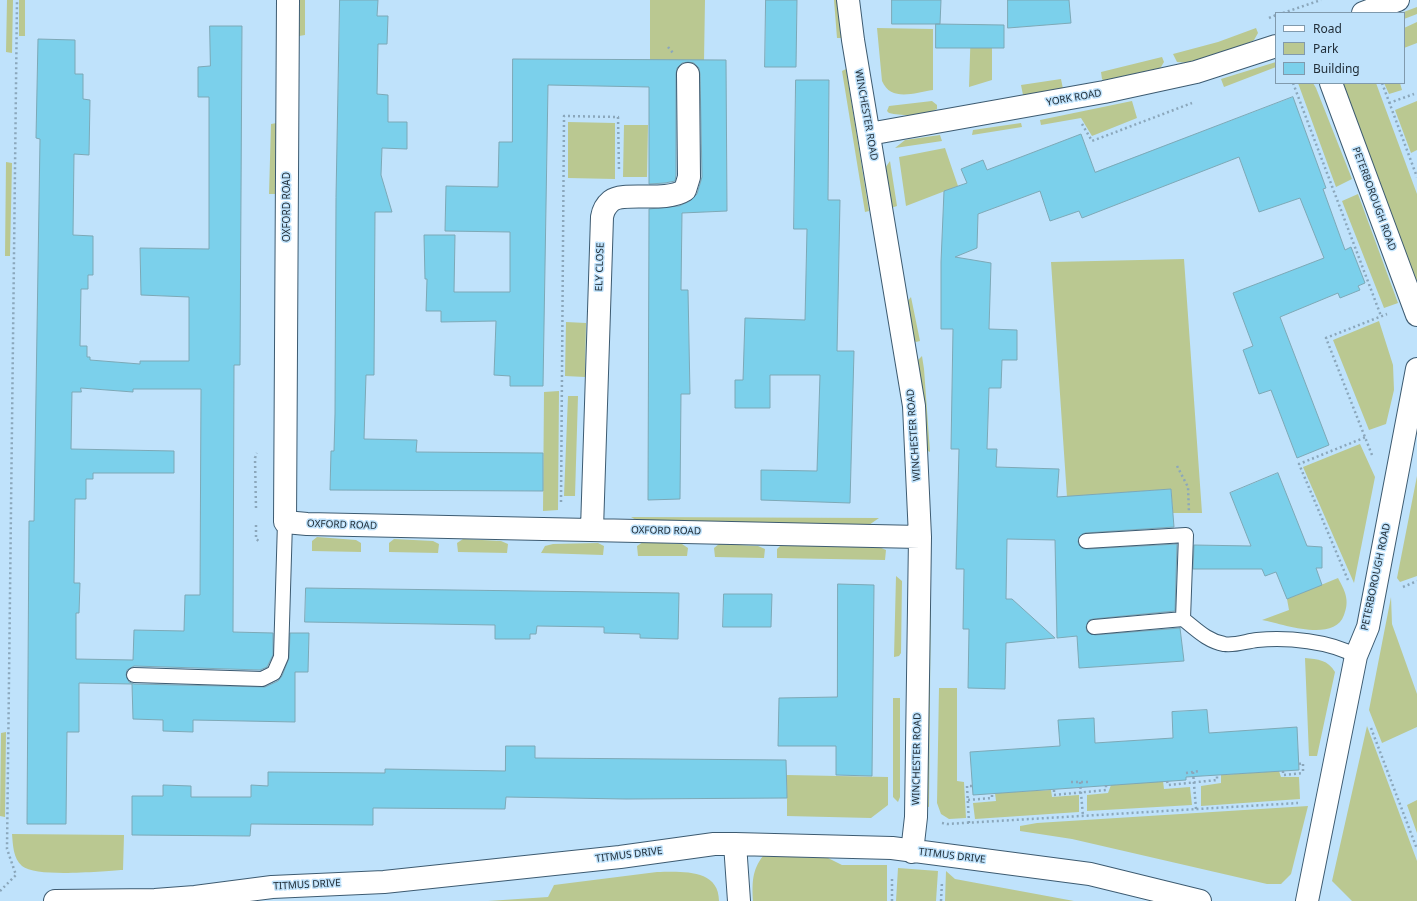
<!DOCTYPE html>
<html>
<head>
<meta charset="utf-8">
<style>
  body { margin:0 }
  #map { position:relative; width:1417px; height:901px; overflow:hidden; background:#bfe2fb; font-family:"Noto Sans",sans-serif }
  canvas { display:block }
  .legend { position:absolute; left:1275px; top:12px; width:130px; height:72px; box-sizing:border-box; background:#bfe2fb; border:1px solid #809aad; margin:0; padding:5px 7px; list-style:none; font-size:12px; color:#212e38 }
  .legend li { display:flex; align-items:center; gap:8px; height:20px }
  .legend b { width:20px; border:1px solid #809aad }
</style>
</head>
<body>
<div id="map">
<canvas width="1417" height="901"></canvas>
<ul class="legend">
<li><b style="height:5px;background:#fff"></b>Road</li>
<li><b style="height:11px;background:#bac891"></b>Park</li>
<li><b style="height:11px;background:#7bd0eb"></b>Building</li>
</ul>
</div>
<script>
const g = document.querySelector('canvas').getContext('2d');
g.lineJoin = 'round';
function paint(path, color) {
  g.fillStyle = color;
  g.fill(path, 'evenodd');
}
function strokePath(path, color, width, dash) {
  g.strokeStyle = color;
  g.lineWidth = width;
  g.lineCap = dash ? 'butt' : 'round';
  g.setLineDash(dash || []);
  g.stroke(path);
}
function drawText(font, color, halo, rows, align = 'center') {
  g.font = font + ' "Noto Sans",sans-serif';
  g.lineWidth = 3;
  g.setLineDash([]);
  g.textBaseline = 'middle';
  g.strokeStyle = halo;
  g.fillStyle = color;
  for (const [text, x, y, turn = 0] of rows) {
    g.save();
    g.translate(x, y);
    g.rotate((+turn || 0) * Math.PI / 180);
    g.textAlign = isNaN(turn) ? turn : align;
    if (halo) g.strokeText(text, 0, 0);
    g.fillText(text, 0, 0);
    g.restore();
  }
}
paint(new Path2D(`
  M7,0H13L12,53L6,52Z
  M19,0H25V36H19Z
  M300,0H305V35L299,36Z
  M650,0H705L704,61L650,60Z
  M834,0H839L842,38H837Z
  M1417,7V14L1404,19V13H1401Z
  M1417,22V43L1404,48V28Z
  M971,24L992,25V80L969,87Z
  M877,28L933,29V90C914,93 891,102 882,81Z
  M1256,28L1258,33L1254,40L1240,47L1189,63L1177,62L1173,54L1218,42Z
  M1162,57L1164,62L1158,72L1105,82L1102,79L1101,72Z
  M1276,62V67L1224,87L1221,79Z
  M846,69L869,211L865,212L842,71Z
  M1061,79L1063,89L1023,95L1021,85Z
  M1298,83H1313L1316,88L1352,179L1336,187Z
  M1341,83H1376L1417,194V285Z
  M1384,83H1400L1402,90L1389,94Z
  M932,101L937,105V109C923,117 903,116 889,113L887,111L889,106Z
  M1132,101L1137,118L1092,136L1081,118L1041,125L1040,120Z
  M1417,101V150L1411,153L1395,110Z
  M568,122L615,123V179L568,178Z
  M277,123L276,194H269L271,124Z
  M1021,123L1022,127L972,135L973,130Z
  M624,125H648L647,177H623Z
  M940,135L942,141L895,148L905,140Z
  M945,148L958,186L906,206L899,157Z
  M890,161L897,206L891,208L885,168Z
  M6,162L12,163L10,256H5Z
  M1358,194L1398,303L1384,308L1342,201Z
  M1184,259L1202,513H1173L1171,489L1067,497L1051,262Z
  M911,297L920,341L916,342L913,339L906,303Z
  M1379,321L1393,365L1394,390L1386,424L1369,430L1333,340Z
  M566,322L586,323L585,377L565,376Z
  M922,356L924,369L930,452L926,450L917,366L918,360Z
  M559,391L558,510L543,511L544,392Z
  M568,396H578L575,496H564Z
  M1360,444L1375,477L1354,583L1303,467Z
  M1417,476V576L1400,582L1397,578Z
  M631,517L879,518L869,525L636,520Z
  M317,537L356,540L361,543V552L312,551V541Z
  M394,539L433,541L439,544L438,553L389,552V543Z
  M463,539L501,541L508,544L507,553L458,552L457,543Z
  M643,542L682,544L688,548L687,556H638L637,546Z
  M598,543L604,546L603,555L541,553L545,546L553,544Z
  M719,544L758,546L765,549L764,558L715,557L714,548Z
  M782,544L879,547L886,550L885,560L777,558V549Z
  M896,576L902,581L901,653L899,656L894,657Z
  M1338,578C1345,591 1350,600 1344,615C1334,643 1283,624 1262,620L1289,610L1287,599Z
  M931,585L929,807L924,806L926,589Z
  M1391,597L1392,624L1417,694V727L1382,743L1369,710Z
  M1305,658C1318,659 1328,660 1335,672L1317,756H1309Z
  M939,688H957V781L964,782L966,818L949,819L941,814L937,803Z
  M893,698H900V797L898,802L893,797Z
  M1367,726L1417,861V901H1352L1332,881Z
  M6,732L5,817L0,816L1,733Z
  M1279,771L1281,777H1299L1300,799L1201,806V786L1221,783V775Z
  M787,775L888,777V805L871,818L787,816Z
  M1163,781L1164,789L1190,787L1192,805L1087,811V795L1108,793L1111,785Z
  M1051,790L1052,797L1079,795V812L975,819L973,803L996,801L995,793Z
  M1417,800V833L1407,805Z
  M1308,806L1291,874L1281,884H1267L1072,839L1020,831V826L1037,823Z
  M12,834L124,835L123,870C103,871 36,878 22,866C13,858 13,845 12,834Z
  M763,856L828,858L842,865H887V901H753C752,883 752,870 763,856Z
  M898,868L938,871L936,901H896Z
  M946,871L955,879L1074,901H945Z
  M657,872C680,872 719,868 719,901H488L548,897L554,885Z`), '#bac891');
const building = new Path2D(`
  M340,0H378L377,16H388L387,44H378L377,94L388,95V122H407V149L382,148L381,175L392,212H375L374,375H366L364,439L417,440L416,452L543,453V491L330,490L331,451H334L335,414L336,198Z
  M766,0H797L796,67H765Z
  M892,0H941L940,24H892Z
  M1008,0H1069L1071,23L1008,28Z
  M936,24L1004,25V48H936Z
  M210,26H242L240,365H234L233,632L273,633V655L267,667L260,670L134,666L127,670L126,675L129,682L134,684L265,687L278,681L282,676L289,658L290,633H309L308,672H295V722L193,720V732L163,731V720L133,719L132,684L79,683V732H67L66,824H27L29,521H34L40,139L36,138L38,39L75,40V74H83V99L90,100L89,155L74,154L73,235L93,236V275H88V289H81L80,346H87V357H90V360L140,364V361H189V297L141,295L140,248L209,249V97H198V67L210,66ZM81,388L133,392V389H201L200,595H185L184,631L134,630L133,660L76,659V613H79L80,583H74L75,499H86V479H93V473H174V451L71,449L72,392H81Z
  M513,59L726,60L727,211L682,213L681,290H688L690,394H681L680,499L648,500L649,209L679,206L690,201L697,194L702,177L700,74L699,68L694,63L688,62L682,63L677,68L676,74V175L675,181L665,183L649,184V87L548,85L543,386H510V376L494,375L496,321L441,322V311H426L427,279H425L424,235H455L454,292H510V232L445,231L446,186L498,187L499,142H512Z
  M796,80H829L828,200H840L837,351H854L850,503L761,500V470L817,471L820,375H770V408H735V380H743L745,318L805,320L807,229H794Z
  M1293,97L1326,188L1323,189L1345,250L1351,247L1365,283L1358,286L1360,290L1340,298L1338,293L1280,317L1329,445L1297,458L1271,390L1259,394L1243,350L1253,346L1233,293L1324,258L1300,198L1259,212L1239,157L1082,218L1079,211L1050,221L1040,191L978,214L977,248L955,257L991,263L989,329L1017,330V360H1002L1001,388H989L987,449H997L996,467L1059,469L1057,497L1171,489L1174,527L1085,533L1079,537L1078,542L1082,548L1087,549L1177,544L1175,611L1093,619L1089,620L1086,627L1087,632L1095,635L1180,628L1184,661L1079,668L1077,636L1057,638L1055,540L1007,539L1006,599H1012L1055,638L1006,643L1005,689L968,688L969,629H963L964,569H956L959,449H951L953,329H941V262L944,191L967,183L961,169L983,160L987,170L1081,134L1095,172Z
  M1278,473L1307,546L1322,547V568H1316L1322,585L1287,599L1276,572L1265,576L1262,569H1193L1194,545L1251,546L1230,493Z
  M838,584L874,585L872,776L836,775V746H778L779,698L837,697Z
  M306,588L679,593L678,639L640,638V634L604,633V627L537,626L536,634H530V639H495V625L305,622Z
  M724,594H772L771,627H723Z
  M1207,710L1209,733L1297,727L1299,770L1186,777V780L973,795L970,752L1060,746L1058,720L1094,718L1095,743L1173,738L1172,712Z
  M506,746H535V758L786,760L787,798L626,799L506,797L505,809L373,808V825L251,824L250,836L132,835V796H163V785L191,786V797H251V785L268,786V772L385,773V769L505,771Z`);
paint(building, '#7bd0eb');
strokePath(building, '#7da8b6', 1);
const service = new Path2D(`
  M1086,541L1186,535L1183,619C1196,629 1207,641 1224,644C1234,646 1247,641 1257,640C1287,637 1330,641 1356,656
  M1094,627L1183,619
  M134,675L262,679L274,673L281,657L285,522`);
const minor = new Path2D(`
  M288,0L285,522L307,524L920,537
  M848,0L853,40L914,406L920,537L916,817L912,852
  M1363,13L1398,0
  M1331,83L1417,315
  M869,134L1104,92L1196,72L1276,46
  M592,529L602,217C603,211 605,206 611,201C624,191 665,203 685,190L689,177L688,74
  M735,844L739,901
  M55,901L155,900L195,897L272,887L384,882L620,857L714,844H735L892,848L1090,874L1200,901
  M1307,901L1356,656L1368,627L1417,369`);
strokePath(service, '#3d5b71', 16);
strokePath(minor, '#3d5b71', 24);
strokePath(new Path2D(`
  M1283,13L1321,0
  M1269,18L1276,15
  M668,47L673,53
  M1293,83L1381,316
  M1382,83L1417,177
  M1389,103L1414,94
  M1082,124L1092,141L1192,103
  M1372,455L1326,338L1387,314
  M1177,466L1188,487L1189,513
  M561,502L564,116L618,117L619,170
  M256,508L255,458L257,453
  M256,525V539L260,542
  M1348,580L1299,464L1366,437
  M1403,587L1417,581
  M1371,728L1417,849
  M1299,764L1303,763V774
  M1283,771V775L1303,773
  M1193,772L1196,809
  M1186,773L1200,771
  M1167,781L1168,785L1217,780V775
  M1071,782H1088
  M1080,782L1083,816
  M1054,790V795L1106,790V785
  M968,800L992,798V794
  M942,823L947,824L1298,803
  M969,823L967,786H972
  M0,891L16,875L7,849L17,0
  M892,901V876
  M941,901L942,882`), '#8ba7bb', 2.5, [2, 3]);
strokePath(service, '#fff', 14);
strokePath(minor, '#fff', 22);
drawText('10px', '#212e38', '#bfe2fb', [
  ["YORK ROAD",1074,98,-10],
  ["WINCHESTER ROAD",866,115,80],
  ["PETERBOROUGH ROAD",1374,199,70],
  ["OXFORD ROAD",287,207,-90],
  ["ELY CLOSE",600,267,-88],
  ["WINCHESTER ROAD",914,435,-94],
  ["OXFORD ROAD",342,525,2],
  ["OXFORD ROAD",666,531,1],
  ["PETERBOROUGH ROAD",1376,577,-78],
  ["WINCHESTER ROAD",917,759,-89],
  ["TITMUS DRIVE",629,855,-7],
  ["TITMUS DRIVE",952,856,7],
  ["TITMUS DRIVE",307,885,-3]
]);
</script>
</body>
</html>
